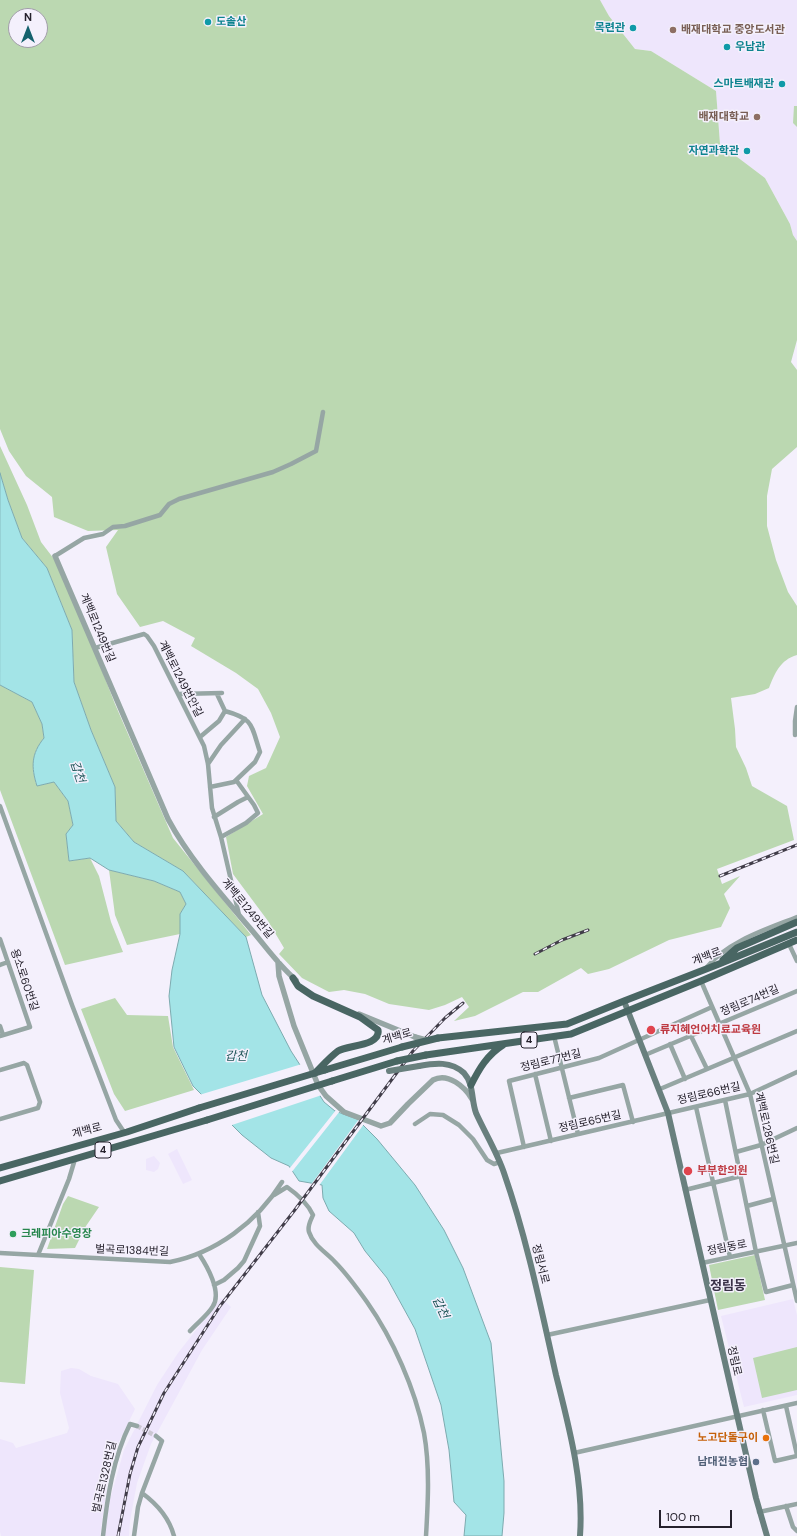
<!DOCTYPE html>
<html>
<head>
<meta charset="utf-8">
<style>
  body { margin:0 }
  #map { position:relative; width:797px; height:1536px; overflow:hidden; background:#f4f0fc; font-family:"DM Sans",sans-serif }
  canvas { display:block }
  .north { position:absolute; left:8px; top:8px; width:40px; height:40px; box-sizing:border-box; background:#f4f0fc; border:1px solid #a19da9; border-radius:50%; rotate:0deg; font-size:11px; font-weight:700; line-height:16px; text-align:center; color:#25212c }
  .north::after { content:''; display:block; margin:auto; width:14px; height:18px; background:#15616d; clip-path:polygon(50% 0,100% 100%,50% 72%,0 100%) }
  .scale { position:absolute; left:659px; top:1510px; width:73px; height:18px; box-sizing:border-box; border:2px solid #25212c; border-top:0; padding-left:5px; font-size:12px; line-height:14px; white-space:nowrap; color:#25212c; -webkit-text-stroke:3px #f4f0fc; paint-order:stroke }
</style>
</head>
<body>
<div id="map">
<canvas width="797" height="1536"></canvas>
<div class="north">N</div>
<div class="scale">100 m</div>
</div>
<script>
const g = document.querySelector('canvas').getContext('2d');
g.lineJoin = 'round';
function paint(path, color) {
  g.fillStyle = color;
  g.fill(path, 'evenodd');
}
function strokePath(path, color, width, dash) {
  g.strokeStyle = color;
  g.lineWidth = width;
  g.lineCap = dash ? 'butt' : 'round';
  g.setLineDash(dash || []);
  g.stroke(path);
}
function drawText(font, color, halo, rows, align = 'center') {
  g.font = font + ' "DM Sans","Noto Sans KR",sans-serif';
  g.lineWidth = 3;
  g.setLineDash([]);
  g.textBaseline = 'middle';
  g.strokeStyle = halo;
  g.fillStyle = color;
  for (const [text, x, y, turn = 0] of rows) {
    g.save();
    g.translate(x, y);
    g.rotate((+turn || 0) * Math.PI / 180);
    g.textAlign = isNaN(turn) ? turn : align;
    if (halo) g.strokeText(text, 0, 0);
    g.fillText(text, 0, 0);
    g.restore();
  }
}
paint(new Path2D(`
  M600,0H797V241L793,235L790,224L765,178L720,144L716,91L651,51L635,49L609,16Z
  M177,1149L192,1180L183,1184L168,1154Z
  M154,1156L160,1163L158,1169L154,1172L146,1170V1159Z
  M221,1298L231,1307L202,1350L151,1444L137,1483L130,1521L129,1536H104L109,1503L124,1450L157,1385L178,1353Z
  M793,1299L797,1315V1395L744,1407L721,1316Z
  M71,1368L79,1369L91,1376L118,1384L135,1409L118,1444L109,1472L100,1536H1L0,1532V1439L13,1443L16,1448L67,1433L69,1428L60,1393L61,1371Z`), '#eee6fc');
paint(new Path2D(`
  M0,0H600L609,16L635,49L651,51L716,91L720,144L765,178L790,224L793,235L797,241V340L791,362L797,370V447L772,469L767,496V526L776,560L788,592L797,606V655C780,660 775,673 769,688L755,694L731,698L735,729L736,747L746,768L752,786L787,806L794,840L717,869L722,884L740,876L724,894L730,908L721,927L669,940L609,969L588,974L581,968L538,992H523L475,1016L454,1021L469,1007L462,997L445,1005L429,1010L389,1004L365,994L344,990L329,992L302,978L279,954L284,948L268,921L233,874L226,837L263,814L247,786L249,776L266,768L280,737L271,713L258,689L236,673L191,646L195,638L163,621L140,627L117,594L106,547L118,530L88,531L54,517L52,497L26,476L9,451L0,429ZM16,16H40V40H16Z
  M794,106H797V127L793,123Z
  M0,446L27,505L41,542L54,559L87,632L115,704L173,838L251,935L246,937L183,871L134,842L116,821L115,787L91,730L74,682L72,630L47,568L22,538L8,500L0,473Z
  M0,685L32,702L42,724L44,738C31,754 31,767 37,786L54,782L68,801L73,825L66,834L69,861L90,858L99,876L111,922L123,952L65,965L0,790Z
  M109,870L154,881L180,892L186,904L180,914V934L127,945L115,915Z
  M115,998L127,1015L168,1016L173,1047L194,1090L125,1111L114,1094L81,1009Z
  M68,1196L99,1207L86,1226L75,1248L47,1249L63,1204Z
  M755,1255L765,1300L718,1310L709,1265Z
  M0,1267L34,1270L25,1384L0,1382Z
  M797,1347V1390L762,1398L753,1358Z`), '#bbd8b1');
const water = new Path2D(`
  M0,473L8,500L22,538L47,568L72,630L74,682L91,730L115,787L116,821L134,842L183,871L246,937L262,995L291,1051L324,1102L335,1111L357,1119L377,1139L415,1185L444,1230L463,1268L491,1343L504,1481V1513L502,1536H464L466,1515L454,1502L449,1450L441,1405L415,1329L387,1278L365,1251L354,1233L329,1211L323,1198L322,1185L299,1181L289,1166L271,1158L242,1135L193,1086L174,1047L169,996L172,970L180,934V914L186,904L180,892L154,881L109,870L90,858L69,861L66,834L73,825L68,801L54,782L37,786C31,767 31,754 44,738L42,724L32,702L0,685Z`);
paint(water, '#a3e4e7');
strokePath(water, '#7daaaf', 1);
paint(new Path2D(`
  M302,1064L322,1095L229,1126L199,1095Z
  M336,1110L340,1111L291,1173L289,1169Z
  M359,1119L364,1124L318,1187L310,1186Z`), '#f4f0fc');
strokePath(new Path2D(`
  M137,1426L156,1436`), '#cbc7d2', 4.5, [4.5, 2]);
strokePath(new Path2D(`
  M55,556L84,538L103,534L113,527L125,526L160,515L169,504L179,499L273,472L291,464L316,451L323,412
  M95,648L144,634L147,636L154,646L204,746L208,764L212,808L221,837L239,915
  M179,694L222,693
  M797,707L795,721L797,722
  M795,735V721
  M200,737L219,721L225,711
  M208,764L221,745L245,719
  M210,787L234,782L255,762L260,752C251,725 254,719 225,711L217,694
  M0,806L72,1005L116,1120L124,1132
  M214,817L238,802L248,797
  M221,837L246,823L258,813L254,805L236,780
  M0,939L30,1027L0,1036
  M789,944L797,961
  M0,965L8,962
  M707,967C728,941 767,929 797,917
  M701,981L750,1094L797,1301
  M0,1026L3,1035
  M554,1036L578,1134
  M691,1036L707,1069
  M670,1044L685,1079
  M645,1055L797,991
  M0,1070L24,1063L27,1065L40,1102L38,1108L0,1119
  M535,1074L551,1141
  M660,1089L797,1031
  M569,1098L623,1085L633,1122
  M725,1100L756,1252L766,1292L793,1285
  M696,1107L730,1257
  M415,1124L430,1114L443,1115L459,1125L473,1139L487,1160L494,1164L500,1162
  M524,1147L509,1081L599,1058L712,1007
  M736,1152L761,1145L797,1128
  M497,1153L750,1094L797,1072
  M685,1190L741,1176
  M274,1195L287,1187C297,1194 308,1204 313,1215C311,1220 307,1226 309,1232C313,1245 327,1253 335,1262C347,1274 357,1288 367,1302C393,1339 415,1389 424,1433C430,1466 428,1502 426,1536
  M747,1206L773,1199
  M0,1253L170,1262C216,1253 257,1222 282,1182
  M38,1255L69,1179L75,1159
  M702,1263L797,1243
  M214,1285L224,1280L238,1268L244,1261L260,1226L258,1212
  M190,1331C197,1323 208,1315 213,1306C222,1292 207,1266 199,1254
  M547,1335L710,1300
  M786,1406L797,1455
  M763,1410L775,1461L797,1456
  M574,1453L797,1403
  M142,1493C157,1504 169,1517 174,1536
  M786,1506L793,1527L797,1531
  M759,1512L797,1504
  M103,1536C107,1499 113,1458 130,1424L137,1426
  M134,1536L138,1507L142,1493L162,1441L156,1436`), '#96a6a4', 4.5);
strokePath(new Path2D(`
  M55,556L168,819C189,858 220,893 249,927C264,944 278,965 296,980
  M278,962L279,976L294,1026L318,1085L326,1096L344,1112L381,1126L390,1123L408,1104L433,1080C448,1072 465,1087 472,1099
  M359,1014L415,1037`), '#96a6a4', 5.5);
strokePath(new Path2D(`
  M624,1001L668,1113L756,1498L767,1536
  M419,1066C435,1063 451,1061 464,1073C474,1084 471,1099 476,1113C485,1133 497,1152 504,1173C527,1239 541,1308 556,1375C569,1427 584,1482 580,1536`), '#69807e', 6);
strokePath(new Path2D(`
  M723,960L737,948L797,922
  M293,978L298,986L313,996L360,1017L378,1030C381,1046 348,1045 338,1051C330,1057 322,1066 315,1073
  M438,1038L567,1024L624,1001L719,964L797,932
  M426,1055L571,1034L701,981L797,940
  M325,1070L402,1047
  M332,1081L397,1061
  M471,1085C479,1069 487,1055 503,1045
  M0,1168L127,1132L199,1108
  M0,1181L207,1120`), '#496663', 7);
const rail = new Path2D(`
  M720,876L797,845
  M535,954L562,940L588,930
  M118,1536L130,1474L138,1447L164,1393L220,1306L294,1211L413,1051L445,1018L463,1003`);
strokePath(rail, '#413d49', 3);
strokePath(rail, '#f4f0fc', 1.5, [4.5]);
strokePath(new Path2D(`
  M415,1037L426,1040`), '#96a6a4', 5.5);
strokePath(new Path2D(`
  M389,1071L419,1066`), '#69807e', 6);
strokePath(new Path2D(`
  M402,1047L438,1038
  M397,1061L426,1055
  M199,1108L325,1070
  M207,1120L332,1081`), '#496663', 7);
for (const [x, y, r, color] of [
  [208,22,4,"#0f9aa8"],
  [633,28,4,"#0f9aa8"],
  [673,30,4,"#8d6e63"],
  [727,47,4,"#0f9aa8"],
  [782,84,4,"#0f9aa8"],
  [757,117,4,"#8d6e63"],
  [747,151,4,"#0f9aa8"],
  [651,1030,5,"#e0444e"],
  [688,1171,5,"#e0444e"],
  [13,1234,4,"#2e9e5b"],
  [766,1438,4,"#e8710a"],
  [756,1462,4,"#5c6f8a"]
]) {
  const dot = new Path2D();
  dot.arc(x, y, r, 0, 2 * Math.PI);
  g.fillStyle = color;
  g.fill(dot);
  strokePath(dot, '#f4f0fc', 1.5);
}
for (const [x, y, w] of [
  [529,1040,16],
  [103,1150,16]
]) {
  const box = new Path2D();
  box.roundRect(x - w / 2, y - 8, w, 16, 3);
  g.fillStyle = '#f4f0fc';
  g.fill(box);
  strokePath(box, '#25212c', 1);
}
drawText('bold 10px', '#25212c', null, [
  ["4",529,1040],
  ["4",103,1150]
]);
drawText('bold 11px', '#0d838f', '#f4f0fc', [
  ["도솔산",216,22,"left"],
  ["목련관",625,28],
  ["우남관",735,47,"left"],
  ["스마트배재관",774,84],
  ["자연과학관",739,151]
], 'right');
drawText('bold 11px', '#785e54', '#f4f0fc', [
  ["배재대학교 중앙도서관",681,30],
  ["배재대학교",749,117,"right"]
], 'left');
drawText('11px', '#25212c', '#f4f0fc', [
  ["계백로1249번길",97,628,67],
  ["계백로1249번안길",180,679,63],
  ["계백로1249번길",247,909,50],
  ["계백로",707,957,-21],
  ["용소로60번길",24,980,71],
  ["정림로74번길",750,1001,-23],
  ["계백로",397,1037,-16],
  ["정림로77번길",551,1061,-14],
  ["정림로66번길",709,1094,-13],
  ["정림로65번길",590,1122,-13],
  ["계백로1286번길",766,1128,77],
  ["계백로",87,1131,-15],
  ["정림동로",727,1248,-11],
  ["벌곡로1384번길",132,1251,2],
  ["정림서로",540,1264,76],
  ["정림로",734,1361,77],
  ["벌곡로1328번길",105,1477,-77]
]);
drawText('bold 11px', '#be3a42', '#f4f0fc', [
  ["류지혜언어치료교육원",660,1030],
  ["부부한의원",697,1171]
], 'left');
drawText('bold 11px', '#27864d', '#f4f0fc', [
  ["크레피아수영장",21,1234]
], 'left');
drawText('bold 11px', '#c56008', '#f4f0fc', [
  ["노고단돌구이",758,1438]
], 'right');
drawText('bold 11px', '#4e5e75', '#f4f0fc', [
  ["남대전농협",748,1462]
], 'right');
drawText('italic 12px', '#1b5356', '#f4f0fc', [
  ["갑천",77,772,71],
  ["갑천",236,1057],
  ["갑천",440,1308,65]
]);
drawText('bold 13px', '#3a3248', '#f4f0fc', [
  ["정림동",728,1287]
]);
</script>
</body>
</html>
